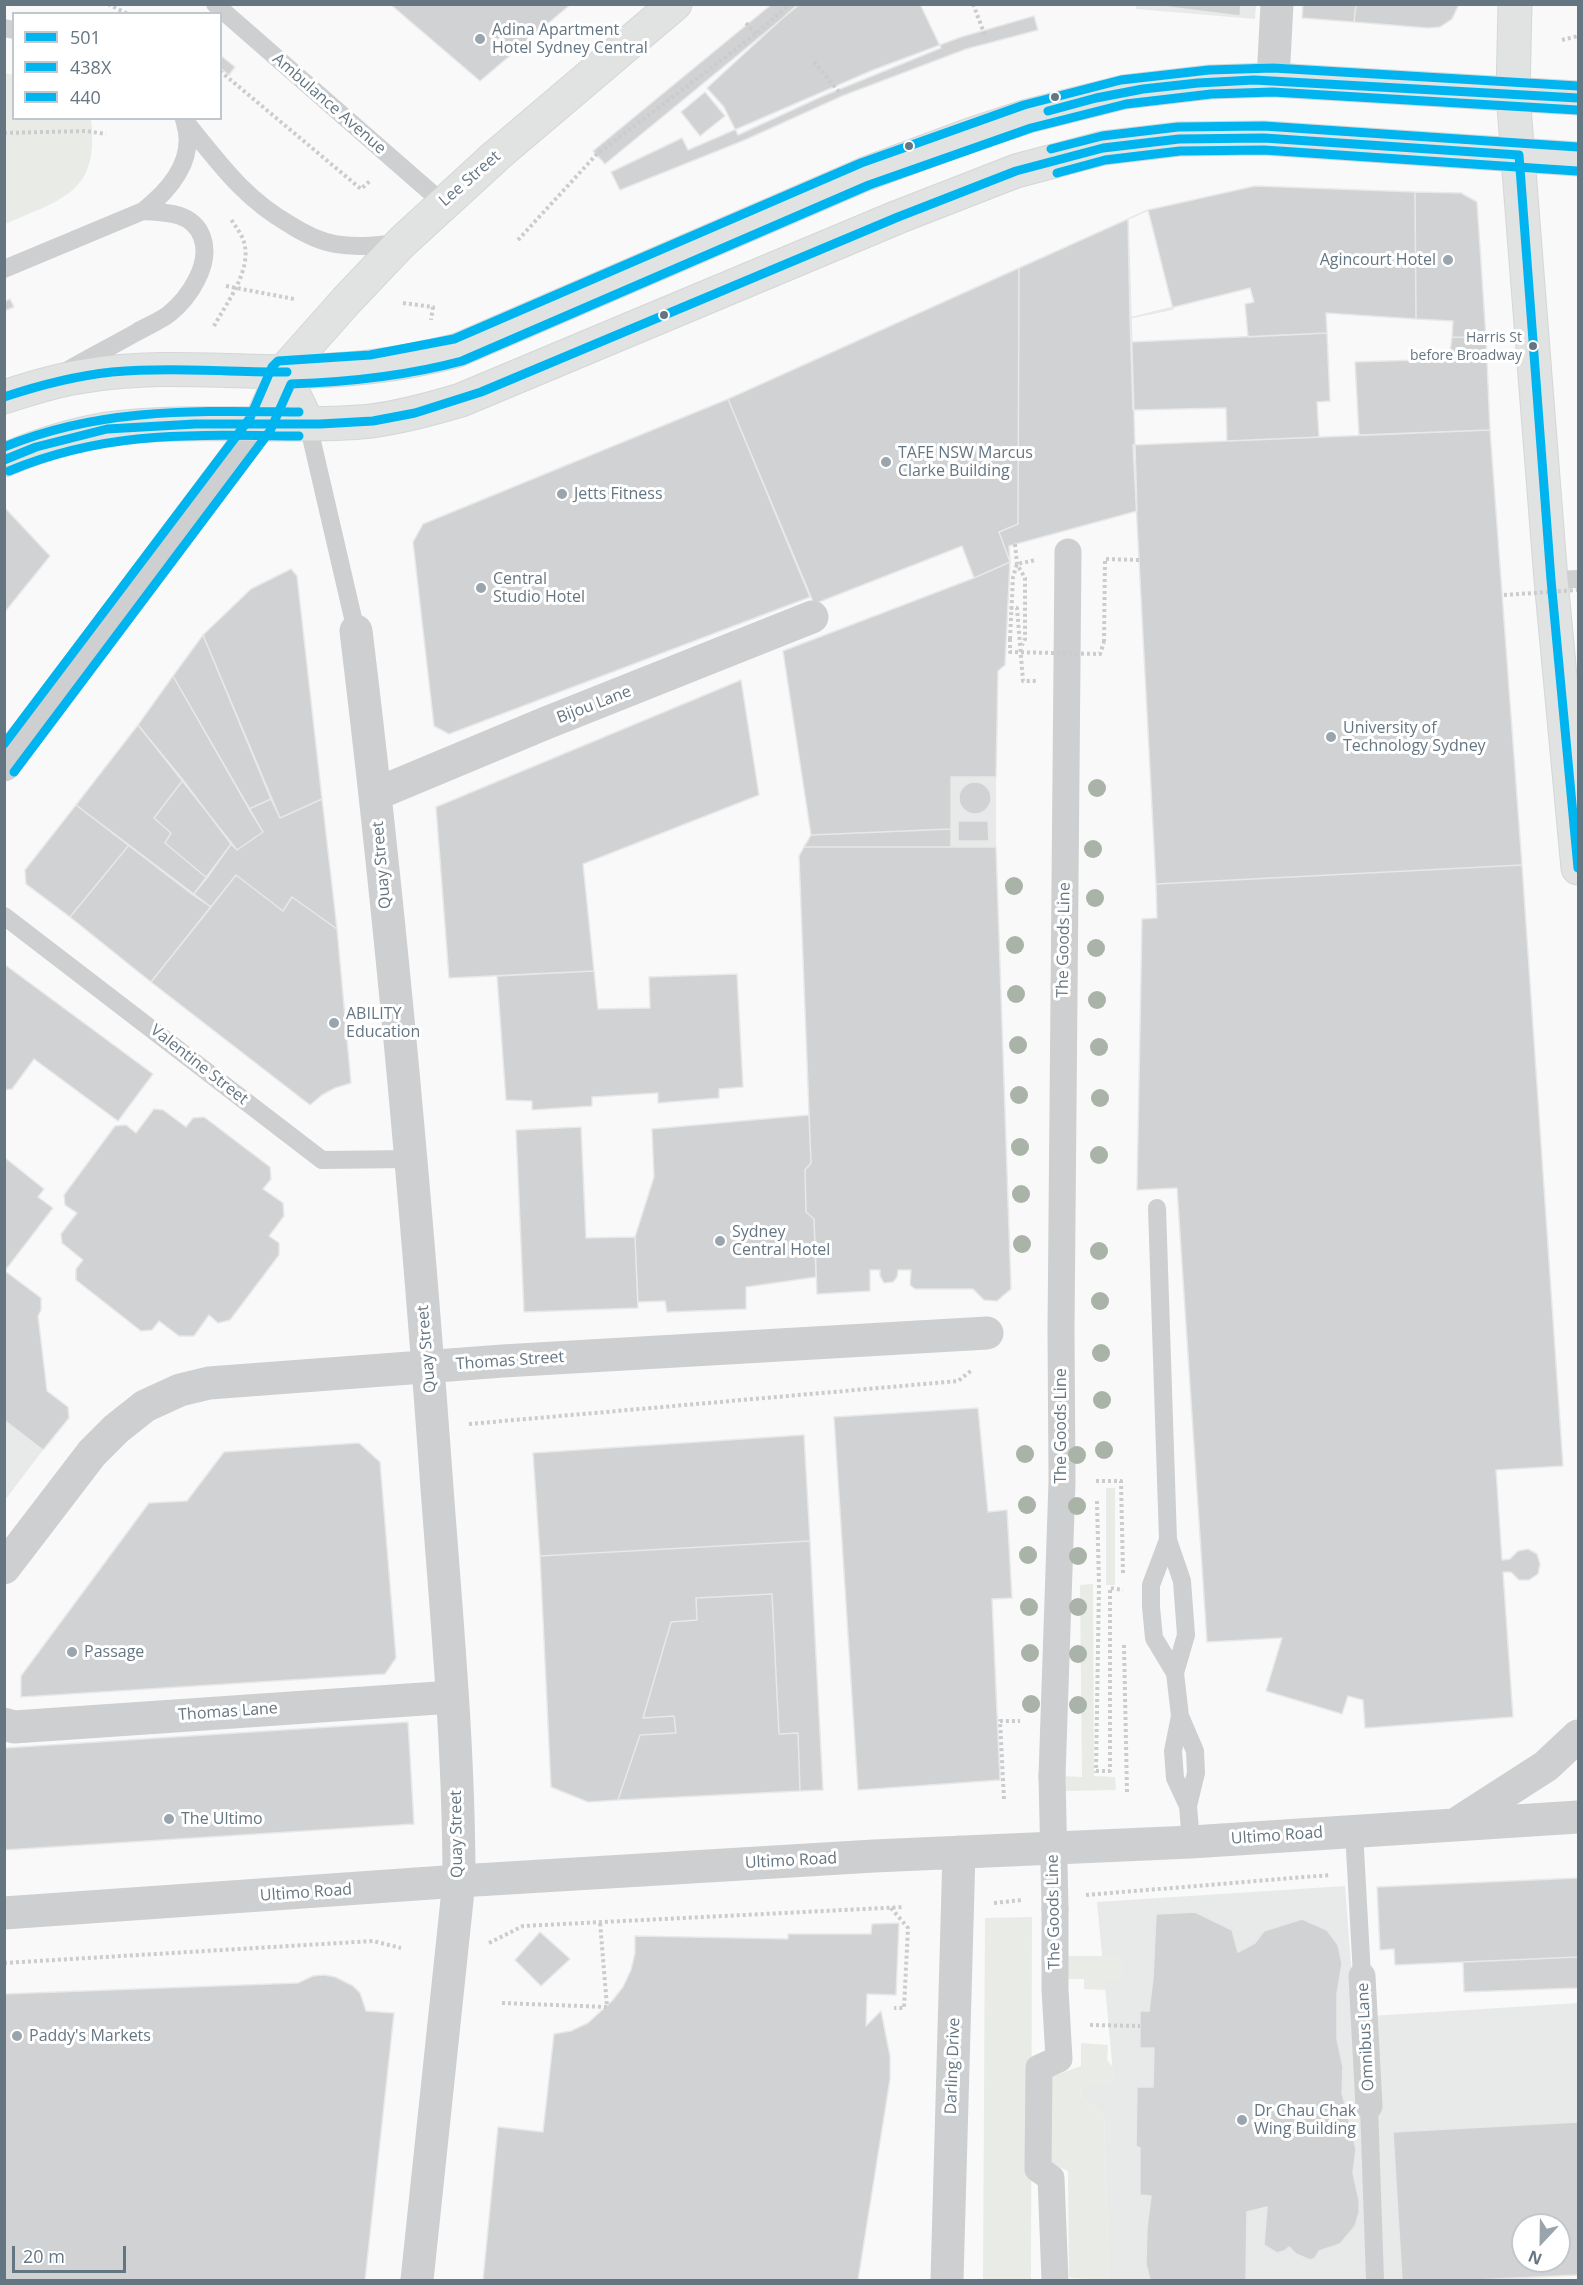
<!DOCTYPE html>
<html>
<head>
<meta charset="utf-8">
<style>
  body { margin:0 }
  #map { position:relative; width:1583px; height:2285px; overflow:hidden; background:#f9f9f9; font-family:"Open Sans",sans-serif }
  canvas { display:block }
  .frame { position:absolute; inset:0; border:6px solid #657683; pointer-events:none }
  .legend { position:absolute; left:12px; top:12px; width:210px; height:108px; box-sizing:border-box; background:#fff; border:2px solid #c1c8cd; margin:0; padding:8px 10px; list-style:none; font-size:18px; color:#657683 }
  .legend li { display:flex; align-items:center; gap:12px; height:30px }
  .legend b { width:30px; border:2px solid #c1c8cd }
  .north { position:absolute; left:1511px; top:2213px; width:60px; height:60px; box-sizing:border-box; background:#fff; border:2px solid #c1c8cd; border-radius:50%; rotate:202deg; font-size:16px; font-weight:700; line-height:24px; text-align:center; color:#657683 }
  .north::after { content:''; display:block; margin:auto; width:21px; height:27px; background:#99a4ac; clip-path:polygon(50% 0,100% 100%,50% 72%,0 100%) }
  .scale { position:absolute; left:12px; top:2246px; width:114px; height:27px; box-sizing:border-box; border:3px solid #657683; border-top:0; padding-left:8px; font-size:18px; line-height:21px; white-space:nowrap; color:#657683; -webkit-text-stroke:4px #fff; paint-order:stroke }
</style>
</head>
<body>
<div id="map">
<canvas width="1583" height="2285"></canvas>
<div class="frame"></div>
<ul class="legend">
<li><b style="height:8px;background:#00b5ef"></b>501</li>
<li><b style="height:8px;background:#00b5ef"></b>438X</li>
<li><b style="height:8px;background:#00b5ef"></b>440</li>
</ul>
<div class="north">N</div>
<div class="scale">20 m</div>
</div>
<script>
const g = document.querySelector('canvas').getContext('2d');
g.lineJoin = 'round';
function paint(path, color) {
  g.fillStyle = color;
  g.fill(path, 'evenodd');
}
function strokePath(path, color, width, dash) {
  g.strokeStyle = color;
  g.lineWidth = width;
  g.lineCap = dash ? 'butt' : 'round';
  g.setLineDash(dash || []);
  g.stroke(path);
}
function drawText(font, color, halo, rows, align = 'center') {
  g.font = font + ' "Open Sans",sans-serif';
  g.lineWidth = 6;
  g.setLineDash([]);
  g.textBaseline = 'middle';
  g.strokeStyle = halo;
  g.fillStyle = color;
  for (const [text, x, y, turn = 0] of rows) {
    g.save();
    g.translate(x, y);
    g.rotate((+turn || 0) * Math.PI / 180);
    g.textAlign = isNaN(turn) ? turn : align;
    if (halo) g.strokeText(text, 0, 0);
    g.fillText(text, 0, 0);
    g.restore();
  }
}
paint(new Path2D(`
  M1136,5H1256L1255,19L1136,9Z
  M951,777H996V847H951Z
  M4,1420L43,1450L5,1500H4Z
  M1345,1886L1355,2017L1578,2003V2275L1511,2280H1109L1104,2115L1083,2098L1081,2087L1114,2083L1097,1902ZM1523,2225H1559V2261H1523Z`), '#e8e9e9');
paint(new Path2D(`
  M5,73L13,75L14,118L91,119C100,193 62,199 5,224Z
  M1106,1488H1115V1585H1106Z
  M1093,1584L1094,1776L1115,1777L1116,1790L1063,1791L1062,1776L1082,1777L1080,1585Z
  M1032,1917L1031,2280H983L985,1918Z
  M1066,1956H1122V1981H1105V1990L1084,1989V1979H1066Z
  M1081,2043L1108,2045L1107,2060L1113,2067L1114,2083L1081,2088L1083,2098L1104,2115L1109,2280L1071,2278L1069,2276L1068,2171L1047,2162L1048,2078L1081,2066Z`), '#e8ebe6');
const building = new Path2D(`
  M390,4H571L480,81Z
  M772,4H800L605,164L593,151Z
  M798,4H920L941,48L823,96L738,135L724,107L707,88Z
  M1144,4H1241L1240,16Z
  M1303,4H1356L1354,22L1302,18Z
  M1356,4H1459L1452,19L1440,27L1428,28L1354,22Z
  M1034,16L1038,30L966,49L842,96L747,139L620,190L611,172L682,138L688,150L873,70L961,37Z
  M220,55L235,67L229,75L220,68Z
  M705,92L725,116L700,136L681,112Z
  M1255,186L1415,192L1416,319L1326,313L1327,333L1131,342L1128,219L1148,210Z
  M1415,192L1461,193L1477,202L1486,338L1452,337L1453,321L1416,319Z
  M1148,210L1173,309L1130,318L1128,219Z
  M1128,219L1137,511L1009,546L1010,562L999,532L1018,524L1019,268Z
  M1019,268L1018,524L999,532L1010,562L974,578L962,546L814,604L728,399Z
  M1250,288L1254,302L1245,304L1248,337L1327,333L1330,401L1317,402L1319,437L1227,441L1226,408L1133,410L1130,318Z
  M10,299L14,307L4,311V302Z
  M1452,337L1486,338L1490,430L1359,435L1355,362L1449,359Z
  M728,399L810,597L449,734L434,726L413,542L423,524Z
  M1490,430L1522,865L1156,884L1133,445Z
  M6,509L50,556L4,613V510Z
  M1010,562L1005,665L998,671L996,777H951V829L811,835L783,651L974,578Z
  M291,569L297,576L322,799L280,818L203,635L251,589Z
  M203,635L271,799L249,809L173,676Z
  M173,676L263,832L237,850L138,725Z
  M741,680L759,795L583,864L594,971L449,978L436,807Z
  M138,725L183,780L154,818L171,833L165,843L207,878L193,895L76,805Z
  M183,780L231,844L207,878L165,843L171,833L154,818Z
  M959 798a16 16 0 1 1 32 0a16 16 0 1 1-32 0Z
  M271,799L280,818L322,799L337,929L292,897L283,911L236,875L211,907L193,895L231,844L237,850L263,832L249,809Z
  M76,805L129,845L70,917L26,884L25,870Z
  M958,821H988L989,841H958Z
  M951,829V847H804L811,835Z
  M129,845L211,907L151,982L70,917Z
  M804,847H996L1011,1289L997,1301L984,1300L973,1289H915L910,1285L911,1270H898L897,1277L893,1282L884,1283L880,1276V1270H870V1291L817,1294L814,1219L806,1212L805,1170L811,1163L799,856Z
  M1522,865L1563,1466L1496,1470L1502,1560L1510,1559L1518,1551L1528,1549L1537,1554L1540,1564L1538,1574L1529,1580H1519L1511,1572H1503L1513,1717L1365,1728L1363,1700L1348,1696L1342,1714L1266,1691L1282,1638L1207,1642L1177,1188L1137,1190L1142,919L1157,918L1156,884Z
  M236,875L283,911L292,897L337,929L351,1083L335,1088L322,1095L310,1105L151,982Z
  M4,964L153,1074L118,1121L34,1059L12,1089L4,1090Z
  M594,971L598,1009L650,1008L649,977L737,974L743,1087L719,1089V1098L658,1103V1093L592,1097V1106L532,1110V1101L506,1100L497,976Z
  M154,1109L163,1110L186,1127L193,1118L204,1117L270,1167L271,1179L263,1189L283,1203L284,1216L269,1236L279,1243V1255L230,1320L218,1323L209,1315L194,1336H179L159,1321L152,1330L141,1331L76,1280V1269L83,1260L62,1243L61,1234L77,1213L65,1205L64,1195L115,1126L126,1125L136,1133Z
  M809,1115L811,1163L805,1170L806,1212L814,1219L816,1277L746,1287V1309L667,1312L665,1301L638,1302L635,1237L654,1177L652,1129Z
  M581,1127L586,1238L635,1237L638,1308L524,1312L516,1130Z
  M4,1157L44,1189L38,1197L53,1208L4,1272Z
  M5,1271L41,1298V1310L38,1316L47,1391L68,1407L69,1418L43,1450L4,1420Z
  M978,1408L988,1512L1007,1510L1012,1598L992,1599L1000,1780L858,1790L834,1417Z
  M804,1435L810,1541L540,1556L533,1453Z
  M359,1443L380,1462L396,1658L385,1674L21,1697V1676L149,1503L187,1501L224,1452Z
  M810,1541L823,1790L800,1791L798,1733L779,1734L772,1594L696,1598L697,1620L671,1622L643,1718L674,1716L676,1733L640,1735L618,1800L588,1802L551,1787L540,1556Z
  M772,1594L779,1734L798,1733L800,1791L618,1800L640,1735L676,1733L674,1716L643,1718L671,1622L697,1620L696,1598Z
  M408,1722L414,1824L4,1850V1748Z
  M1578,1878V1957L1395,1965L1394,1949L1380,1950L1377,1887Z
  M1195,1912L1232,1930L1238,1952L1255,1943L1264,1931L1302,1919L1327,1930L1338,1945L1342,1963L1337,1994V2039L1343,2067L1342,2093L1356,2149L1353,2173L1359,2200V2213L1355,2226L1340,2244L1319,2251L1315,2258L1310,2260L1296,2254L1289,2247L1284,2251L1277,2253L1264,2245L1267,2207L1247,2212L1246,2280H1150L1146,2264L1147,2228L1151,2196L1140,2195V2148L1136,2146L1137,2087H1153L1154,2048H1140V2011H1149L1153,1978L1156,1914Z
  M899,1923L896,1995L867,1994L866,2026L881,2011L890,2056V2079L858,2280H483L498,2127L543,2132L554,2034L571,2031L588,2023L612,2001L623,1987L631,1970L635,1953V1936L788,1939V1934H871L872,1924Z
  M540,1932L570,1959L541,1986L515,1960Z
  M1578,1957V1988L1464,1992L1463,1962Z
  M324,1975L335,1977L353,1986L360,1993L366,2011L394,2013L365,2280H4V1994L298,1983L313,1976Z
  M1578,2122V2275L1475,2280H1402L1393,2132ZM1523,2225H1559V2261H1523Z`);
paint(building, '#d0d2d3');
strokePath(building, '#e8e8e8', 1.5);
const secondary = new Path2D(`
  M4,397C31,388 57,380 85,376C149,365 218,371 283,372
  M4,460C37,446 71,435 107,429C157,422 209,424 260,424L283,372L346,301L401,243L497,155L675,4`);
const primary = new Path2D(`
  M1515,4L1513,94L1551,580L1578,868`);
const trunk = new Path2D(`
  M260,424C297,424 334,425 371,421C402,417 431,409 461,400L898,217L1016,171L1103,148L1179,139L1264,138L1578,159
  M308,424L283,372C344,371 399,366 458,350L865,174L970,135L1028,116L1124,92L1210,82L1273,80L1578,98`);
strokePath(secondary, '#d5d6d7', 35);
strokePath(primary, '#d5d6d7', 35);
strokePath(trunk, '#d5d6d6', 35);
strokePath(new Path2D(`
  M108,4L128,14
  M973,4L986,38
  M746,23L756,34
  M1562,40L1578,36
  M814,62L840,93
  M220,71L361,189L371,180
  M4,133L86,131L106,134
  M518,240L596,155L756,34L790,4
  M226,286L294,299
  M403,303L433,307L431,320
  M214,326C227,302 254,268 243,239C240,232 235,226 231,219
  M1015,544L1017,564L1025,578V639L1022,645
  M1010,608H1017L1023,681H1036
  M1010,639L1013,577L1017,564L1036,560
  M1104,642L1105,559L1139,560
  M469,1424L958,1381L972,1370
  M1096,1481H1121L1123,1573
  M1097,1501L1099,1585L1096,1771H1110V1588L1123,1590
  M1124,1645L1127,1792
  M1004,1799L1000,1721H1020
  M1086,1895L1330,1875
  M994,1903L1022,1900
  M891,1908L908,1928L904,2008H894
  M489,1943L523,1926L904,1907
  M4,1963L373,1941L401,1948
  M502,2003L607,2007L600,1922
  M1090,2025L1140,2026`), '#cbcccd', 4, [3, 3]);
strokePath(new Path2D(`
  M215,4L443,203
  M4,28L14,30
  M184,120C218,161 242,197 289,224C303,233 318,241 335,244C357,248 379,245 400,243
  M4,269L143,211C170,190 196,159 185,123
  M68,370C91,357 114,345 137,332C147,326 160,321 169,314C189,298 212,264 202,237C193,212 165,212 143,211
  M308,424L356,631
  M1551,580L1578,579
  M4,916L322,1160L410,1159
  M1157,1208L1168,1540L1182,1581L1186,1635L1175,1673
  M1168,1540L1151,1585V1607L1154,1638L1175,1673L1180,1716L1195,1751L1196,1773L1188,1806L1191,1842
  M1180,1716L1173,1751L1175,1778L1188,1806
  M1354,1831L1362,1976
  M1369,2106L1375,2280`), '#cecfd0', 18);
strokePath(new Path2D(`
  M1052,1776L1062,1482L1061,1329L1068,552
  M1362,1976L1369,2106
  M1055,2280L1051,2178L1038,2169L1039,2068L1059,2059L1055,1989V1909`), '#cecfd0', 27);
strokePath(new Path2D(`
  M1273,80L1277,4
  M356,631C389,902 414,1175 434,1447C444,1591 459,1736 459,1881L417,2280
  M4,765L260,424
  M376,794L546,723L812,617
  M4,1568L92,1453L116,1429L145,1406L180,1390L209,1383L503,1361L987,1333
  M4,1724L14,1727L452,1697
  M4,1913L459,1881`), '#cecfd0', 33);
strokePath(new Path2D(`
  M1459,1822L1546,1766L1578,1736
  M459,1881L874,1856L1191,1842L1578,1817
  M947,2280L959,1852`), '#cecfd0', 33);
strokePath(secondary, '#e1e2e2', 33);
strokePath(primary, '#e1e2e2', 33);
strokePath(trunk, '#e1e2e2', 33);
strokePath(new Path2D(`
  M1504,595L1578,590
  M1010,639V652L1100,654L1104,642`), '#cbcccd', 4, [3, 3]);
strokePath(new Path2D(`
  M1052,1776L1055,1909`), '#cecfd0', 27);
strokePath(new Path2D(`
  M1048,111L1096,98L1143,89L1198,83L1254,80L1578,98
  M4,397C40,385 75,376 112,372C170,367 229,372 287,372
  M4,460L36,447L107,429L195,424H320L373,421L415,413L481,392L898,217L1016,171L1103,148L1179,139L1264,138L1519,155L1551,580L1578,868`), '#00b5ef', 9);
strokePath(new Path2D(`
  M1057,173L1105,160L1180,151L1264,150L1577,171
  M9,471C108,430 194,435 299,436
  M14,772L270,431L291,384C349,382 406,376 462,361L869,185L1031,128L1126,104L1211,94L1273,92L1577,110`), '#00b5ef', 9);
strokePath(new Path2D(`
  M1051,149L1102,136L1178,127L1264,126L1578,147
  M4,447C101,407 197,411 299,412
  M4,744L250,418L272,367L278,361L370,355L454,339L861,163L1024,105L1121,80L1209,70L1273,68L1578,86`), '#00b5ef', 9);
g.fillStyle = '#a9b3a7';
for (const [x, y] of [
  [1097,788],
  [1093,849],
  [1014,886],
  [1095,898],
  [1015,945],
  [1096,948],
  [1016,994],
  [1097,1000],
  [1018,1045],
  [1099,1047],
  [1019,1095],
  [1100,1098],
  [1020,1147],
  [1099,1155],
  [1021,1194],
  [1022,1244],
  [1099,1251],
  [1100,1301],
  [1101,1353],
  [1102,1400],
  [1104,1450],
  [1025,1454],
  [1077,1455],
  [1027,1505],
  [1077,1506],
  [1028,1555],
  [1078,1556],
  [1029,1607],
  [1078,1607],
  [1030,1653],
  [1078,1654],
  [1031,1704],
  [1078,1705]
]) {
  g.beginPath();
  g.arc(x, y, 9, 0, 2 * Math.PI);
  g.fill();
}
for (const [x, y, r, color] of [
  [480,39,6,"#99a4ac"],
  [1055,97,5,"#657683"],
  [909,146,5,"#657683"],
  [1448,260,6,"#99a4ac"],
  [664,315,5,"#657683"],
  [1533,346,5,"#657683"],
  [886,462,6,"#99a4ac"],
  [562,494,6,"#99a4ac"],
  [481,588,6,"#99a4ac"],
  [1331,737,6,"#99a4ac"],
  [334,1023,6,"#99a4ac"],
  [720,1241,6,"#99a4ac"],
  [72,1652,6,"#99a4ac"],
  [169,1819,6,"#99a4ac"],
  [17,2036,6,"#99a4ac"],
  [1242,2120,6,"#99a4ac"]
]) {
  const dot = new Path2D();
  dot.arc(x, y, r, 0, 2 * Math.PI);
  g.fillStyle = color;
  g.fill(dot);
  strokePath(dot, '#fff', 2);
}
drawText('14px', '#657683', '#fff', [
  ["Harris St",1522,338],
  ["before Broadway",1522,356]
], 'right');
drawText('16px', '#657683', '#fff', [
  ["Adina Apartment",492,30],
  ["Hotel Sydney Central",492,48],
  ["Agincourt Hotel",1436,260,"right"],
  ["TAFE NSW Marcus",898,453],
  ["Clarke Building",898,471],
  ["Jetts Fitness",574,494],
  ["Central",493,579],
  ["Studio Hotel",493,597],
  ["University of",1343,728],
  ["Technology Sydney",1343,746],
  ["ABILITY",346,1014],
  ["Education",346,1032],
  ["Sydney",732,1232],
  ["Central Hotel",732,1250],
  ["Passage",84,1652],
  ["The Ultimo",181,1819],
  ["Paddy's Markets",29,2036],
  ["Dr Chau Chak",1254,2111],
  ["Wing Building",1254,2129]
], 'left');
drawText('16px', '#657683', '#fff', [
  ["Ambulance Avenue",329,104,41],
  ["Lee Street",470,179,-41],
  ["Bijou Lane",594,705,-21],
  ["Quay Street",382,865,-95],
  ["The Goods Line",1064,940,-89],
  ["Valentine Street",199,1065,38],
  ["Quay Street",427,1349,-95],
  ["Thomas Street",510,1361,-4],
  ["The Goods Line",1061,1426,-90],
  ["Thomas Lane",228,1712,-4],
  ["Quay Street",457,1834,-91],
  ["Ultimo Road",1277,1836,-4],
  ["Ultimo Road",791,1861,-3],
  ["Ultimo Road",306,1893,-4],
  ["The Goods Line",1054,1912,-91],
  ["Omnibus Lane",1366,2037,-93],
  ["Darling Drive",953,2066,-88]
]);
</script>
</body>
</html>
